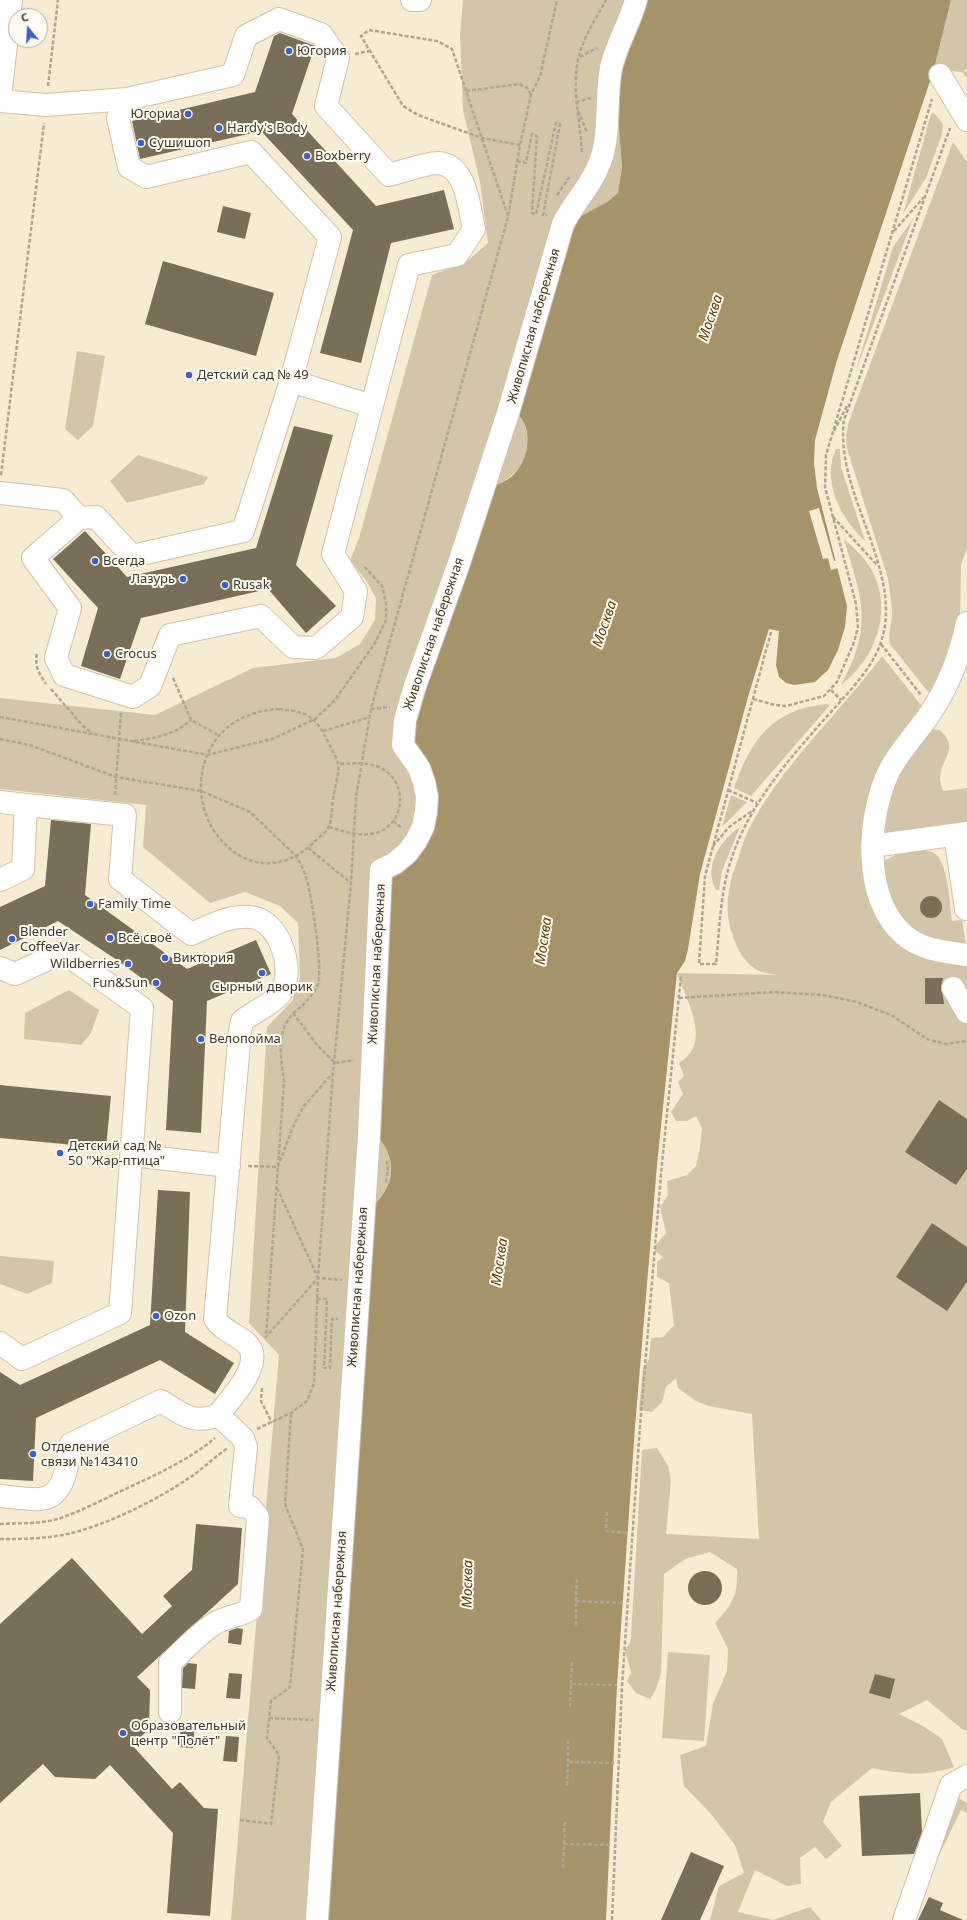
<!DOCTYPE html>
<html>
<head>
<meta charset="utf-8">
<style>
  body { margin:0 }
  #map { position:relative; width:967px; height:1920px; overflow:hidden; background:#f7ecd2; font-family:"Noto Sans",sans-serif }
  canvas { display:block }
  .north { position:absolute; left:8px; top:8px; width:40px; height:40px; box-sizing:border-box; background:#fefaf0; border:1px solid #b2ada3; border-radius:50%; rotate:342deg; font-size:11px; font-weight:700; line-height:16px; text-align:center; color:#3f3a30 }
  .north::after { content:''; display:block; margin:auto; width:14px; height:18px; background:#3a5fd0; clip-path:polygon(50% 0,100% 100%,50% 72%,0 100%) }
</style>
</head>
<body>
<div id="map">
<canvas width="967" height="1920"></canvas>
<div class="north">С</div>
</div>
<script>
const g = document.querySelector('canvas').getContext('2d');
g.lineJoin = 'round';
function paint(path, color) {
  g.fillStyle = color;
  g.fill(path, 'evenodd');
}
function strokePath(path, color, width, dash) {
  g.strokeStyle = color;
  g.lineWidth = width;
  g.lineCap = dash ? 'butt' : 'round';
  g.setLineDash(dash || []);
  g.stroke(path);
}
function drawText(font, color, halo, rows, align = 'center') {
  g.font = font + ' "Noto Sans",sans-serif';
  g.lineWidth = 4;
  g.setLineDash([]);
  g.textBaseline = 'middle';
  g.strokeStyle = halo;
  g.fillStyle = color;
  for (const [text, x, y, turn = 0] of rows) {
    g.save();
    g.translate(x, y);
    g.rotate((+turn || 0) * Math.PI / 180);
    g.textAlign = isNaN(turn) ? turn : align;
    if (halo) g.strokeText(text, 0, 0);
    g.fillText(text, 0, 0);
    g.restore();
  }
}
paint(new Path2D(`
  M463,0H647L632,43L618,116L622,167L618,193L607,202L576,220L523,420C535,448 522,475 494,486L424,757L374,1133C398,1156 397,1186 371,1207L322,1920H231L279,1355L249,1323L267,1027L292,1001L300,978L298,923L280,906L245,892L210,903L143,847L146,805L0,789V698L155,715L253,668L336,658L360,644L375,620L376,598L366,580L350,561L359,538L432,275L466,262L488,243L480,182L463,110L460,35Z
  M951,0H967V69L963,71L967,72V78L962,72L934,69Z
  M934,113L943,124L942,134L926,178L903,214L931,114Z
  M953,142L967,162V548L961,565L960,620L933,698L890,644C888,634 891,626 892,616C892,604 890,591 888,579L847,448L846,435L849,421Z
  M913,219L855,373L893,247Z
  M77,351L105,356L93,426L78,440L65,429Z
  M836,449H840L841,467L865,541C841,519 821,481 836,449Z
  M138,455L208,477L204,484L127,503L110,481Z
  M844,539C854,548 864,557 871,569C894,609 876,659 841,685C874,624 862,601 844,539Z
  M882,656L924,709L872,798L885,924L967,961V1731L962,1729L927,1700L899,1714L923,1726L942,1739L954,1767C924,1777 902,1774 872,1768L831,1802L823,1822L842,1846L826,1859L815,1847L800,1858L801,1884L787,1886L755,1870L738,1912L773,1920L810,1907L821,1920H710L719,1886L744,1873L735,1845L711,1814L684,1786L680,1755L706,1746L713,1704L727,1671L728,1649L715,1623C733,1604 738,1596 737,1569L710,1552L685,1559L664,1574L661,1673L656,1689L650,1699L636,1693L627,1681L631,1672L625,1650L630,1643L631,1637L642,1450L657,1448L668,1466L671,1480L666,1534L759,1539L752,1414L709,1406L696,1401L678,1388L676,1378L666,1387L662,1402L652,1412L639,1410L643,1369L649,1359L651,1338L663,1337L674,1325L669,1283L657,1277V1262L663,1257L655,1251L656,1245L666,1233L660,1207L668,1195L667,1181L687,1175L696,1166L700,1147L702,1128L696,1116L687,1121H676L671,1112L683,1094L678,1082L684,1076L679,1063C713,1043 687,1002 677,973L777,975C769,973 761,973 754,968C742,960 736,946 732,933C724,911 728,886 736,865C740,854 743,841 748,831C781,765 839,714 882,656Z
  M826,704L830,705L751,796L734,788C751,740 771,710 826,704Z
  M932,729L940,730C960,749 941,758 940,778C940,782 942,787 943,791L967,788V825L891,836L885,833L883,815L898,774Z
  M731,795L747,802L722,827Z
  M740,827L722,871L719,890H716C703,867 720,840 740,827Z
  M922,850C925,851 931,851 934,853C948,861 950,905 952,921L962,920L966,946L924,939L897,916L882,873L884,861L901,852Z
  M69,990L99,1010L91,1033L81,1045L24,1039L25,1013Z
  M0,1256L54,1261L52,1283L27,1294L0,1284Z
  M668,1652L710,1655L704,1741L662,1738Z
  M956,1797L967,1803V1813L961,1810L908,1920Z`), '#d3c5a8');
paint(new Path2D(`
  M647,0H951L934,69L837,360L815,440L814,463L817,488L847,606L845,627L838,650L828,670L815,682L794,685L786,683L779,677L776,665L779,631L769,629L748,697L700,874L688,949L685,961L677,973L657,1165L635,1427L617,1685L606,1920H322L371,1207C397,1186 398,1156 374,1133L392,870L423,843L411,742L421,696L494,486C500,483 506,481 511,477C528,463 534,432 519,415L576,219L607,202L618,193L622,167L618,116L621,74Z`), '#a69369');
paint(new Path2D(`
  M819,508L834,561H836L838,568L831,570L828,558L823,559L809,511Z`), '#f7ecd2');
paint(new Path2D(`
  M280,33L315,46L292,114L376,206L444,190L454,229L391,243L361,363L320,353L353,230L261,131L140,159L132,121L255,92L274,36Z
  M223,206L251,213L245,239L217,232Z
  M163,261L274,293L256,356L145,324Z
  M294,426L333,435L296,565L336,606L306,633L268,589L141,618L120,679L81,666L98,608L53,559L85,531L127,577L256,548Z
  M51,820L91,824L85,895L187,969L256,940L271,974L207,1001L201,1133L166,1130L173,1001L114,958L58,921L0,950V907L45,886Z
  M920 907a11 11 0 1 1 22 0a11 11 0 1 1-22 0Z
  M925,978H943L941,988L943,996L944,1004H925Z
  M0,1085L111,1096L106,1148L0,1138Z
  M939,1100L967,1119V1169L956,1185L905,1152Z
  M158,1190L190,1192L185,1332L234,1363L215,1394L160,1360L36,1418L33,1481L0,1479V1372L20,1385L150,1325Z
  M932,1223L967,1247V1282L947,1311L896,1277Z
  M196,1524L242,1528L238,1584L137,1677L150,1690L149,1729L132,1745L172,1789L180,1782L204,1808L218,1809L210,1916L167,1913L173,1833L110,1765L95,1779L55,1777L43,1764L0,1803V1624L72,1558L142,1634L172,1606L163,1596L192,1570Z
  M688 1588a17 17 0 1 1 34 0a17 17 0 1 1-34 0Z
  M237,1628L243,1629L241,1645L228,1643L229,1631Z
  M188,1663L197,1664L195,1689L182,1688L183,1668Z
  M229,1673L242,1674L240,1699L226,1698Z
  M875,1674L895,1679L890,1699L869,1693Z
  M181,1722L195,1723L193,1748L179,1747Z
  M226,1736L239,1737L237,1762L223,1761Z
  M920,1793L922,1832L914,1854L862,1856L859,1796Z
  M691,1852L724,1866L700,1920H661Z
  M929,1897L943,1903L940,1910L963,1920H918Z`), '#796f58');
const minor = new Path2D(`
  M412,0H420
  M940,75L967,120
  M0,101L46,105L127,99L233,75L246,36L279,19L321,34L338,58L326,106L389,175C400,172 430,162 439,163C467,166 469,208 474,229L457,255L409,265L333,554L356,591L352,617L316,648L293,647L261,616L170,635L150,686L133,697L64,675L56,658L70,608L33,558L79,518L63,500L0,493
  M291,381L372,406
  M79,518L96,517L132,556L243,531L291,381L330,237L251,152L146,177L129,167L118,118L127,99
  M967,623C960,656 949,686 929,715C916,734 900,750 889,771C867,817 862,899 904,935C921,950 946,952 967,955
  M0,802L26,805L23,869L0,880
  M955,835L966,909
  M872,846L967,833
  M0,968L15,974L63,952L142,1008L120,1313L22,1359L0,1343
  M953,988L967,1012
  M131,1155L229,1166
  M0,1496C13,1497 27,1500 40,1499C66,1497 67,1463 71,1444L161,1401C182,1414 193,1425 218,1415C230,1399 267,1362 246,1343C236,1334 223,1331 215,1319L240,1031L242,1021C253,1012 271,1005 280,994C297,972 279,918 250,917C229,915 210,926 191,934L120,879L125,815L26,805
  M170,1712V1663C184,1650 198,1634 214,1624C225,1616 239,1617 251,1609L258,1517L250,1507L240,1506L246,1447L243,1438L218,1415
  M317,1920L369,1135L381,870L395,863L407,853L416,841L423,827L426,812L427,797L424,782L419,768L403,745L405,720L415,686L458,566L508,413L563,224C574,202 592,185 600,162C611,134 605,98 611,68C616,45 630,23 636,0
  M904,1920L951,1785L967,1776`);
const major = new Path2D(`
  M0,98L11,0`);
strokePath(minor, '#cec3ab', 24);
strokePath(major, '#cec3ab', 24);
strokePath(new Path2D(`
  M355,54L369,51
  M580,57L597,48
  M48,86L58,0
  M466,91L519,84L527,88L531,95
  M576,102L591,98
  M578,111L587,132
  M582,152C580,117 569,81 582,46C588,30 598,15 606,0
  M517,161L526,163L532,134L537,136L532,213L536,214L556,123L560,124L543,215H547
  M557,195L570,176
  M508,216L452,49L437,41L369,30L361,36L403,106L418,115L482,138L520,145
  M894,231L924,197
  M834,431L848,404
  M1,475L44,123
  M833,517L877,565
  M771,632L705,876L699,964H716C719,934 720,903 727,874C741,818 777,773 814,731C834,707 872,672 881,642C905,571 834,493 844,420L950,128
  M881,644L921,695
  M37,654C34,666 40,675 46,684
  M173,678L191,720L220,736
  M51,689L83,726L93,734
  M831,690L841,700
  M753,699L775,705L786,706L824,696L837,682L854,642L858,627L856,604L825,487L826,455L932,99
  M279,709C309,712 316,717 329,744C332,750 336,757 338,763C340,771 334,791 333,799C332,808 332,819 329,826C327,832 319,837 314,842C286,870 249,871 222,841C189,805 195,745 238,720C251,713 264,710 279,709Z
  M371,709L390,707
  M0,717L207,755L272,739L315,719L335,700L375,643L386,620V603L382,586L363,565
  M323,731L370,717
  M0,739L30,745L116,777L201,791L250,812L296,856C301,864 306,874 308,884C312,900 323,970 318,984C313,996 304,1004 295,1012C275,1030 281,1057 284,1081L266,1337
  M134,741C155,738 175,735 191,720
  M728,790L757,803
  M115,795L121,712
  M393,821L402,828
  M329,827C342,831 357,836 371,834C405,829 410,783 381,768C367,761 352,764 338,764
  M713,846L729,827L752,811
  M308,848L351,883
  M679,998L773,992L823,995L857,1002L893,1016L927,1039L945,1044L967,1041
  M293,1013L318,1046L335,1063L354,1060
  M248,1166L278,1167L292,1129L303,1107L332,1074
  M386,1182L388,1167L387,1161
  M277,1188L318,1278
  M317,1299H327L324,1368H330L332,1319H338
  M265,1338L318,1278L342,1280
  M262,1388L261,1401L272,1423
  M257,1429L291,1413L307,1401L314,1383L318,1278L333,1073L351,883L356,797L371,709L508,217L520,145L531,95L540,76L557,0
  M607,1512L606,1531L628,1533
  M0,1524C19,1523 39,1524 58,1519C79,1512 100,1501 119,1492C153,1476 186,1462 215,1438
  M0,1539C22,1539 45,1539 67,1534C105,1526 157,1500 189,1478C203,1469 214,1457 228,1448
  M576,1601L577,1578
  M576,1625V1601L623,1603
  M571,1684L572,1661
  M570,1707L571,1684L617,1685
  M269,1718L313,1720
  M568,1762V1739
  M567,1785L568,1762L614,1763
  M240,1820L271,1824L279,1755L267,1738L271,1701L290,1687L303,1549L285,1504L291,1414
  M564,1844L565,1821
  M563,1868L564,1844L610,1845
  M612,1920L622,1686L640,1426L662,1163L681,976`), '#aea692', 2.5, [4, 2]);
strokePath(minor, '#fff', 22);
strokePath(major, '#fff', 22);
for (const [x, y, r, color] of [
  [289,51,4,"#3a5fd0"],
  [188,114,4,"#3a5fd0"],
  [219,128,4,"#3a5fd0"],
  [141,143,4,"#3a5fd0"],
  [307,156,4,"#3a5fd0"],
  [189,375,4,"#3a5fd0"],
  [95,561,4,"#3a5fd0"],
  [183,579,4,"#3a5fd0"],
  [225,585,4,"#3a5fd0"],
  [107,654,4,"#3a5fd0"],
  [90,904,4,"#3a5fd0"],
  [110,938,4,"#3a5fd0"],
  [12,939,4,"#3a5fd0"],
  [165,958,4,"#3a5fd0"],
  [128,964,4,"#3a5fd0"],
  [262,973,4,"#3a5fd0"],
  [156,983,4,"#3a5fd0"],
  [201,1039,4,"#3a5fd0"],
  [60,1153,4,"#3a5fd0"],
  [156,1316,4,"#3a5fd0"],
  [33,1454,4,"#3a5fd0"],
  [123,1733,4,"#3a5fd0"]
]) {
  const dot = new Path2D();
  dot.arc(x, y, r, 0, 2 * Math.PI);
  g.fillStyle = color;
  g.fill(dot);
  strokePath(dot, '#fefaf0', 1.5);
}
drawText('13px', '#3f3a30', '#fefaf0', [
  ["Югория",297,51],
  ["Югориа",180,114,"right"],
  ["Hardy's Body",227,128],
  ["Сушишоп",149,143],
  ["Boxberry",315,156],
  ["Детский сад № 49",197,375],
  ["Всегда",103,561],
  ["Лазурь",175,579,"right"],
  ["Rusak",233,585],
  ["Crocus",115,654],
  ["Family Time",98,904],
  ["Blender",20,932],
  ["CoffeeVar",20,947],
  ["Всё своё",118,938],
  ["Виктория",173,958],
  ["Wildberries",120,964,"right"],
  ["Fun&Sun",148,983,"right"],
  ["Сырный дворик",262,987,"center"],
  ["Велопойма",209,1039],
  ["Детский сад №",68,1146],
  ["50 \"Жар-птица\"",68,1161],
  ["Ozon",164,1316],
  ["Отделение",41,1447],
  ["связи №143410",41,1462],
  ["Образовательный",131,1726],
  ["центр \"Полёт\"",131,1741]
], 'left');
drawText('13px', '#3f3a30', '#fefaf0', [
  ["Живописная набережная",534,326,-74],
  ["Живописная набережная",434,634,-71],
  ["Живописная набережная",377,964,-87],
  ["Живописная набережная",358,1287,-86],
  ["Живописная набережная",337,1611,-86]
]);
drawText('italic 14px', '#533e07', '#fefaf0', [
  ["Москва",711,318,-71],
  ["Москва",605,624,-71],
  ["Москва",544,941,-82],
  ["Москва",500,1262,-82],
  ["Москва",468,1584,-89]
]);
</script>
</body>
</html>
